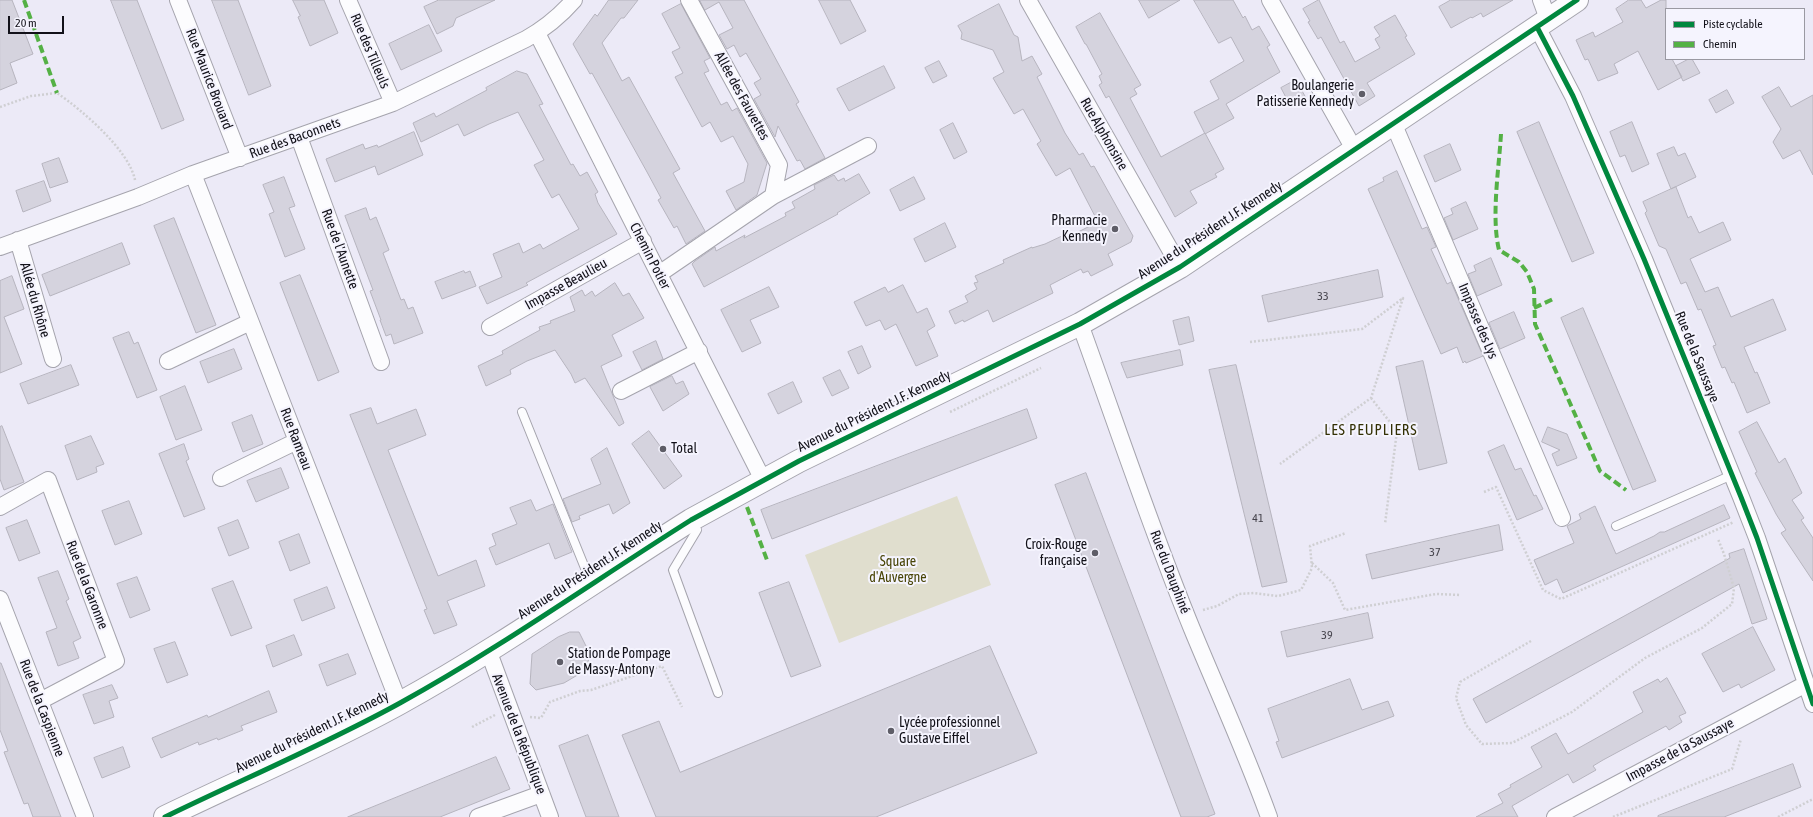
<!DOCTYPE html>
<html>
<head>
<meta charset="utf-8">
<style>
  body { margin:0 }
  #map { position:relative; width:1813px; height:817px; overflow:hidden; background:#eceaf7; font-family:"Asap Condensed",sans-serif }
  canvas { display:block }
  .legend { position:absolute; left:1665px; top:8px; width:140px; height:52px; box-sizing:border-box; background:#f5f4fe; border:1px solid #9a99a2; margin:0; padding:5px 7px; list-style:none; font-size:12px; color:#121119 }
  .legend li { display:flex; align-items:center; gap:8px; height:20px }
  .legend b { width:20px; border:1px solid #9a99a2 }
  .scale { position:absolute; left:8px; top:16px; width:56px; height:18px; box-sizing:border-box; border:2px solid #121119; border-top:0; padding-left:5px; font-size:12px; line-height:14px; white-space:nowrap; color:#121119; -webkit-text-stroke:3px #f5f4fe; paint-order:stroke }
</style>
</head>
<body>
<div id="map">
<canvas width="1813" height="817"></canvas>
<ul class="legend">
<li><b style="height:5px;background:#00873e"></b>Piste cyclable</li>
<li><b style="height:5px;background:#54b145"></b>Chemin</li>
</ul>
<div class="scale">20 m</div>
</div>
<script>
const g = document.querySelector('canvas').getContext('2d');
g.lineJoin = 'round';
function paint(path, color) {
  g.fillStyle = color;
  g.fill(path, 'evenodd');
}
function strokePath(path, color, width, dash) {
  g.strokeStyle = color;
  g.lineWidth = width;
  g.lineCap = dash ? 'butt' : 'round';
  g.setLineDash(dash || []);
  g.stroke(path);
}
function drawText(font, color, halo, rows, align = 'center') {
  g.font = font + ' "Asap Condensed",sans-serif';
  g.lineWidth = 4;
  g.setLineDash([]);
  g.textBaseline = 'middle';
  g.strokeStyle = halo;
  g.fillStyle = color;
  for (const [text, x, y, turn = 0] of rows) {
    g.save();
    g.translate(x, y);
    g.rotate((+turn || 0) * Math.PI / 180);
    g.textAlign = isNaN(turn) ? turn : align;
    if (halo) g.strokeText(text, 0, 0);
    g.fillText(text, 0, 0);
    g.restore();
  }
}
paint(new Path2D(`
  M957,496L991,585L839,643L805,555Z`), '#e0dece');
const building = new Path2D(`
  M0,0H12L33,54L10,63L17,83L0,90Z
  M111,0H137L184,120L162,129Z
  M212,0H238L271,86L249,95Z
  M293,0H324L338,33L310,46L298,17L300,16Z
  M439,0H495L456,18L453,26L437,34L424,7Z
  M609,0H638L624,18H621L602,43L622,81L629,77L680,169L673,173L705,231L686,244L677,226L674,228L658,200L661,198L647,172L592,73L590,74L573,44L595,14L597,16Z
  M700,0H744L799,102L796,104L825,158L805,169L800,160L797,161L778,126L775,137L754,99L761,95L754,83L761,79L746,53L740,57L734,45L727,49L719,35L733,28L719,2L705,10Z
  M819,0H850L866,31L841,44Z
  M1139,0H1180L1149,18Z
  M1194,0H1233L1243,18L1245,16L1252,30L1259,26L1270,45L1267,47L1280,72L1226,104L1234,118L1205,134L1194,112L1219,99L1210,81L1244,61L1231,37L1219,43Z
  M1319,0L1340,43L1344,41L1355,62L1380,48L1375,39L1380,36L1374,27L1395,15L1407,36L1405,37L1415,54L1367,83L1375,96L1359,106L1321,37L1318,39L1308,22L1310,21L1303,9Z
  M1451,0H1513L1483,17L1481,13L1472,18L1471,17L1451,28L1439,7Z
  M1629,0H1641L1646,8L1661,0H1666V59H1672L1682,77L1658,90L1638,51L1614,64L1618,73L1598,81L1588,59L1585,60L1576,40L1593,32L1595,37L1623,22L1616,9Z
  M681,4L710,58L704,61L709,71L704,73L721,105L727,102L732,111L737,108L767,163L757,195L736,210L726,191L744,182L748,164L733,136L721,142L710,122L702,127L675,77L683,73L672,52L680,48L662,14Z
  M999,4L1014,35L1018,37L1022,61L1032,56L1042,74L1037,77L1065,133L1079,155L1083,153L1091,167L1094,166L1133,236L1131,242L1108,254L1113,265L1091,276L1088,271L1083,273L1081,269L1050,285L1053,293L993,322L988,310L964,322L963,320L955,324L949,311L968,302L965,296L977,289L974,283L978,282L975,276L1004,263L1003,260L1032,247V248L1045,244L1064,235L1066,238L1098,222L1070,168L1056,176L1037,144L1041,141L1023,109L1014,114L993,78L1004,72L993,50L961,39L962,33L958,26Z
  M1100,13L1141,85L1134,89L1137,94L1130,98L1161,157L1205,133L1224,169L1215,174L1217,177L1190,191L1197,203L1175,217L1109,96L1106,98L1099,85L1102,83L1099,76L1102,74L1086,44H1085L1076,27Z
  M429,25L442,51L401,70L389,44Z
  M1689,59H1692L1700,73L1683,81L1676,66Z
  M939,61L947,76L933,83L925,68Z
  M884,66L895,88L849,111L837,89Z
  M517,71L527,74L543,104L539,105L571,165L573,164L580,176L587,172L598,192L595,194L598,203L617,234L526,283L528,285L487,304L479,287L502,277L493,254L519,243L523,253L540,244L543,249L579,229L559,194L552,198L534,165L544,160L518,112L489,124L464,136L458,124L421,142L413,123L434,113L436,117L487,90L486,88Z
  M1296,80L1306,98L1291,107L1281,88Z
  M1779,87L1791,107L1813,95V175L1800,150L1783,159L1773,142L1781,129L1762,97Z
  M1727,90L1734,103L1716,113L1709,100Z
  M1539,122L1594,253L1572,262L1517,132Z
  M1632,122L1649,164L1632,172L1625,155L1620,157L1610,132Z
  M953,123L967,152L954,159L940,130Z
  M414,132L423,155L378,175L375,166L335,182L326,159L363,144L365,149L377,145L378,147Z
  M1450,144L1461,170L1435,182L1424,156Z
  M1674,147L1678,156L1685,153L1696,177L1671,189L1657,154Z
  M59,158L68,182L50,188L42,164Z
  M1397,171L1422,229L1427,227L1436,247L1431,249L1447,284L1451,282L1483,356L1466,363L1465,361L1463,363L1457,347L1441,354L1368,189L1384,181L1383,178Z
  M859,174L870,193L837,213L838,214L704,287L692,264L695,261L715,247L716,251L745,235L744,238L786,216L785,213L795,208L792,202L815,189L814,185L834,175L838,181L844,178L845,181Z
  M284,177L295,206L289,208L305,249L285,257L269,214L274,212L263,185Z
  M914,177L925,199L900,211L890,190Z
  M44,181L51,201L23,212L16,191Z
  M1676,187L1688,218L1691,216L1699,233L1723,222L1731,240L1690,259L1705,292L1718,287L1731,317L1773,299L1786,330L1744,347L1755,373L1757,372L1770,403L1747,413L1734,382L1732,383L1725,367L1722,368L1713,346L1716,345L1701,309L1698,310L1686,282L1681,284L1666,249L1659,246L1645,213L1647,211L1643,202Z
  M1466,202L1478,229L1453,240L1444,218L1453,214L1451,209Z
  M366,208L370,220L376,217L389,250L383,253L401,300L404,299L408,309L413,307L423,333L394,344L391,334L386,336L380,320H381L370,291L373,290L345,216Z
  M174,218L216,325L196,333L154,226Z
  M945,223L956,247L925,262L914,239Z
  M122,243L130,264L50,296L42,275Z
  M1491,258L1502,285L1477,296L1468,274L1476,271L1474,266Z
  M1378,270L1383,297L1268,322L1262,296Z
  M464,271L465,273L470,271L476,286L442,299L435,282Z
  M300,275L339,372L318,381L280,283Z
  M12,276L24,309L4,317L22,364L0,373V281Z
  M615,283L623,296L629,293L644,318L612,335L622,356L601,366L624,423L619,426L585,378L575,383L571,374L555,350L527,361L510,370L511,374L486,386L478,366L503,354L502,351L540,330L539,327L551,323L550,321L575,311L570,297L582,290L585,296L592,291L595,296Z
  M903,285L917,313L927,308L935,326L927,331L938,356L916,366L896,324L885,330L880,320L866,326L854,302L885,287L888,292Z
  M769,287L779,307L750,320L761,343L742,352L721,310Z
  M1583,308L1656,481L1633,490L1561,318Z
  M1514,312L1525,338L1500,349L1489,323Z
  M1189,317L1194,341L1179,345L1173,321Z
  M129,332L134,344L138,342L157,390L137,398L113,338Z
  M656,341L663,359L642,370L633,352Z
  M862,346L871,367L858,374L848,352Z
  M234,349L242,369L208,383L200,362Z
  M1180,350L1183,365L1127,378L1121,363Z
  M1423,361L1447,463L1419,470L1396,367Z
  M71,365L79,385L28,404L20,384Z
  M1236,365L1287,582L1262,587L1209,370Z
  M840,370L849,388L832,396L823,378Z
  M672,376L676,384L683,381L689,394L663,411L650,387Z
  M793,382L802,402L778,414L768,394Z
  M185,386L202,430L176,440L160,397Z
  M371,408L377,424L416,409L426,435L388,450L403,488L438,576L476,560L485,586L447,601L457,625L434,634L424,610L427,609L350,415Z
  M1027,409L1037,438L772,539L761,510Z
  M252,415L263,444L243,452L232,423Z
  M1757,422L1779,463L1785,458L1802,493L1792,500L1804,518L1801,520L1813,538V581L1781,533L1786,530L1776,514L1755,473L1757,472L1739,432Z
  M2,426L24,482L4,490L0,479V427Z
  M1548,427L1567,434L1577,458L1557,466L1552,454L1560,450L1542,442Z
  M649,431L682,476L664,489L632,444Z
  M91,436L104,464L96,467L97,472L77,480L65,446Z
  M184,444L189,459L186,461L205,509L184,517L159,454Z
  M1504,445L1515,470L1521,468L1534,496L1536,495L1543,509L1517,520L1488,452Z
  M607,448L630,503L613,514L609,504L579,516L580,519L572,522L563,499L601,484L591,459Z
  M281,468L289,488L256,502L247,481Z
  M1086,473L1178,716L1215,814L1207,817H1181L1055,485Z
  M531,500L536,511L553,504L572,552L555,559L549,543L496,565L489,548L496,545L492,534L517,524L510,508Z
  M129,501L142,534L115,545L102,511Z
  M1724,505L1730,518L1563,593L1557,579L1545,585L1534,560L1574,543L1567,526L1581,519L1579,514L1595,506L1616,554L1654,536L1660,532H1664Z
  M27,520L40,553L19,561L6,528Z
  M238,520L249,548L229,556L218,528Z
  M1499,525L1503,550L1372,579L1366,555Z
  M299,534L310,563L290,571L279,542Z
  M1744,549L1767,619L1752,624L1739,584L1486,723L1473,699L1730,558L1729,554Z
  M58,571L69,599L66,601L81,638L73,642L79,658L58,666L46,632L57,628L38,578Z
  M137,577L150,610L130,618L117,584Z
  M233,581L252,628L231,636L212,589Z
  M789,582L821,666L791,677L759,593Z
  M327,587L335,608L302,621L294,600Z
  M1368,613L1373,638L1287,657L1281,632Z
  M1753,627L1775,670L1741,688L1739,684L1723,692L1702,654Z
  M570,632H579L590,654L586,670L564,683L536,690L530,684L532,654L558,637Z
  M294,635L302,655L273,667L266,646Z
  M175,642L188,675L167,683L154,649Z
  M990,646L1037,753L876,817H656L622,735L659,721L680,772Z
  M348,654L356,674L327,686L319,665Z
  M0,663H1L61,817H33L28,803L24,804L4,752L8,751L0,730Z
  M1667,678L1686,713L1679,716L1682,722L1669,730L1666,726L1603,760L1593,766L1596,770L1573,783L1568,774L1512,806L1518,817H1476L1503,803L1498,794L1511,787L1510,785L1542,767L1531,747L1556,733L1568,754L1643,712L1633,692L1658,679L1660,682Z
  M1350,679L1362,710L1388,701L1394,716L1282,758L1276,742L1279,741L1268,709Z
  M112,685L118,698L109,701L114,717L94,724L83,695Z
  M269,691L277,712L241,726L243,730L218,740L217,738L199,745L198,742L161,758L152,738L207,715L208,717Z
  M588,735L619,817H586L559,746Z
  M123,747L130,767L102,778L94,758Z
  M496,757L510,789L440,817H348Z
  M1793,764L1801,787L1724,817H1658V816Z`);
paint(building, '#d5d3de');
strokePath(building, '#b6b4be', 1);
const lane = new Path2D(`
  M522,412L591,583
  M1616,526L1732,475
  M697,530L673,570L718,693`);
const street = new Path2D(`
  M178,0L240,158
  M348,0L393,103
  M1028,0L1180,267
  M1270,0L1354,149
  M1541,0L1548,19
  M1537,27L1573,96L1644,259L1741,497L1757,538L1813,704
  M537,33L763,480
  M1394,125L1562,518
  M299,137L381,362
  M193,174L399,703
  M773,196L868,146
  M18,240L53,359
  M0,247L138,197L193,174L393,103L526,39C544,29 560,16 574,0
  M659,274L773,196L779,165L689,0
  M1080,324C1117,426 1151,529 1192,629C1218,692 1246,753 1269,817
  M490,327L643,241
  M168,361L250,322
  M621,391L699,351
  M221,478L297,441
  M0,507L48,480L116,661L40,701
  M0,599L85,817
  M488,650L550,817
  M478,817L541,794
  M1555,817L1806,684`);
const secondary = new Path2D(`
  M165,817C243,779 324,745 400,703C500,648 594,581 691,520L799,461L1080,324L1180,267L1577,0`);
strokePath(lane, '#a5a4ad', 10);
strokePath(street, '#a5a4ad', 18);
strokePath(secondary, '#a5a4ad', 24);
strokePath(new Path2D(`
  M0,107L31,96L57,93C82,110 129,150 135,180
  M1250,342L1362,329L1403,298L1371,398L1280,464
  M1371,398L1397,431L1385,524
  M950,412L1041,368
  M1484,492L1496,487L1543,590L1561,599L1734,522
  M1312,563L1333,583L1345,610L1436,594L1461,595
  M1203,610L1217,606L1239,594L1254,593L1278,596L1301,590L1312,568L1310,546L1346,533
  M1531,641L1460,682L1456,698L1466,725L1482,744L1512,743L1572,712L1645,658L1702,628L1732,604L1734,588L1724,554L1718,539
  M530,717L541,718L550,702L580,691L591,690L662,666L682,707
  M472,727L495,715
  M1613,817L1732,769L1741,739
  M1778,817L1813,799`), '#cfcfd2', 2.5, [2, 2]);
strokePath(lane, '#fcfcfe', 8);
strokePath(street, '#fcfcfe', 16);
strokePath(secondary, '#fcfcfe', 22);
strokePath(new Path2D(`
  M24,0L57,93
  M1501,134C1499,168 1491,217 1499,250L1519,262L1527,272L1534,289L1535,324L1600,471L1626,490
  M1534,308L1553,299
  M747,507L767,560`), '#54b145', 4, [8, 4]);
strokePath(new Path2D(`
  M1537,27L1573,96L1644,259L1741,497L1757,538L1813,704
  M165,817C243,779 324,745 400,703C500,648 594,581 691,520L799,461L1080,324L1180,267L1577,0`), '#00873e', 5);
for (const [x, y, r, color] of [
  [1362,94,4,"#5e5d67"],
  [1115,229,4,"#5e5d67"],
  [663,449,4,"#5e5d67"],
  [1095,553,4,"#5e5d67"],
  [560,662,4,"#5e5d67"],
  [891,731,4,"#5e5d67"]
]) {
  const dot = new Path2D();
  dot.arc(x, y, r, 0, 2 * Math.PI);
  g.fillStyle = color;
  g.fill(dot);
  strokePath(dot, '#f5f4fe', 1.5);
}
drawText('12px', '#44424b', null, [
  ["33",1323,296],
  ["41",1258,518],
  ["37",1435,552],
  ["39",1327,635]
]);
drawText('14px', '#121119', '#f5f4fe', [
  ["Rue des Tilleuls",370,51,67],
  ["Rue Maurice Brouard",209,79,69],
  ["Allée des Fauvettes",742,96,61],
  ["Rue Alphonsine",1104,134,60],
  ["Rue des Baconnets",295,138,-20],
  ["Avenue du Président J.F. Kennedy",1210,230,-33],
  ["Rue de l'Aunette",340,249,70],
  ["Chemin Potier",650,256,63],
  ["Impasse Beaulieu",566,284,-29],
  ["Allée du Rhône",35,300,74],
  ["Impasse des Lys",1478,321,67],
  ["Rue de la Saussaye",1697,357,68],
  ["Avenue du Président J.F. Kennedy",874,411,-26],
  ["Rue Rameau",296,439,69],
  ["Avenue du Président J.F. Kennedy",590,570,-33],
  ["Rue du Dauphiné",1170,572,69],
  ["Rue de la Garonne",87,585,69],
  ["Rue de la Caspienne",42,708,69],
  ["Avenue du Président J.F. Kennedy",312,732,-26],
  ["Avenue de la République",519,734,69],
  ["Impasse de la Saussaye",1680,750,-28]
]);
drawText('14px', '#121119', '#f5f4fe', [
  ["Boulangerie",1354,86],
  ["Patisserie Kennedy",1354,102],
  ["Pharmacie",1107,221],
  ["Kennedy",1107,237],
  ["Total",671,449,"left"],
  ["Croix-Rouge",1087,545],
  ["française",1087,561],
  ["Station de Pompage",568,654,"left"],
  ["de Massy-Antony",568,670,"left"],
  ["Lycée professionnel",899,723,"left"],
  ["Gustave Eiffel",899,739,"left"]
], 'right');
drawText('14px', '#494507', '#f5f4fe', [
  ["Square",898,562],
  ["d'Auvergne",898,578]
]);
g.letterSpacing = '1px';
drawText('15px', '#333004', '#f5f4fe', [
  ["LES PEUPLIERS",1371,430]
]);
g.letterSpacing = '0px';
</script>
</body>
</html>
